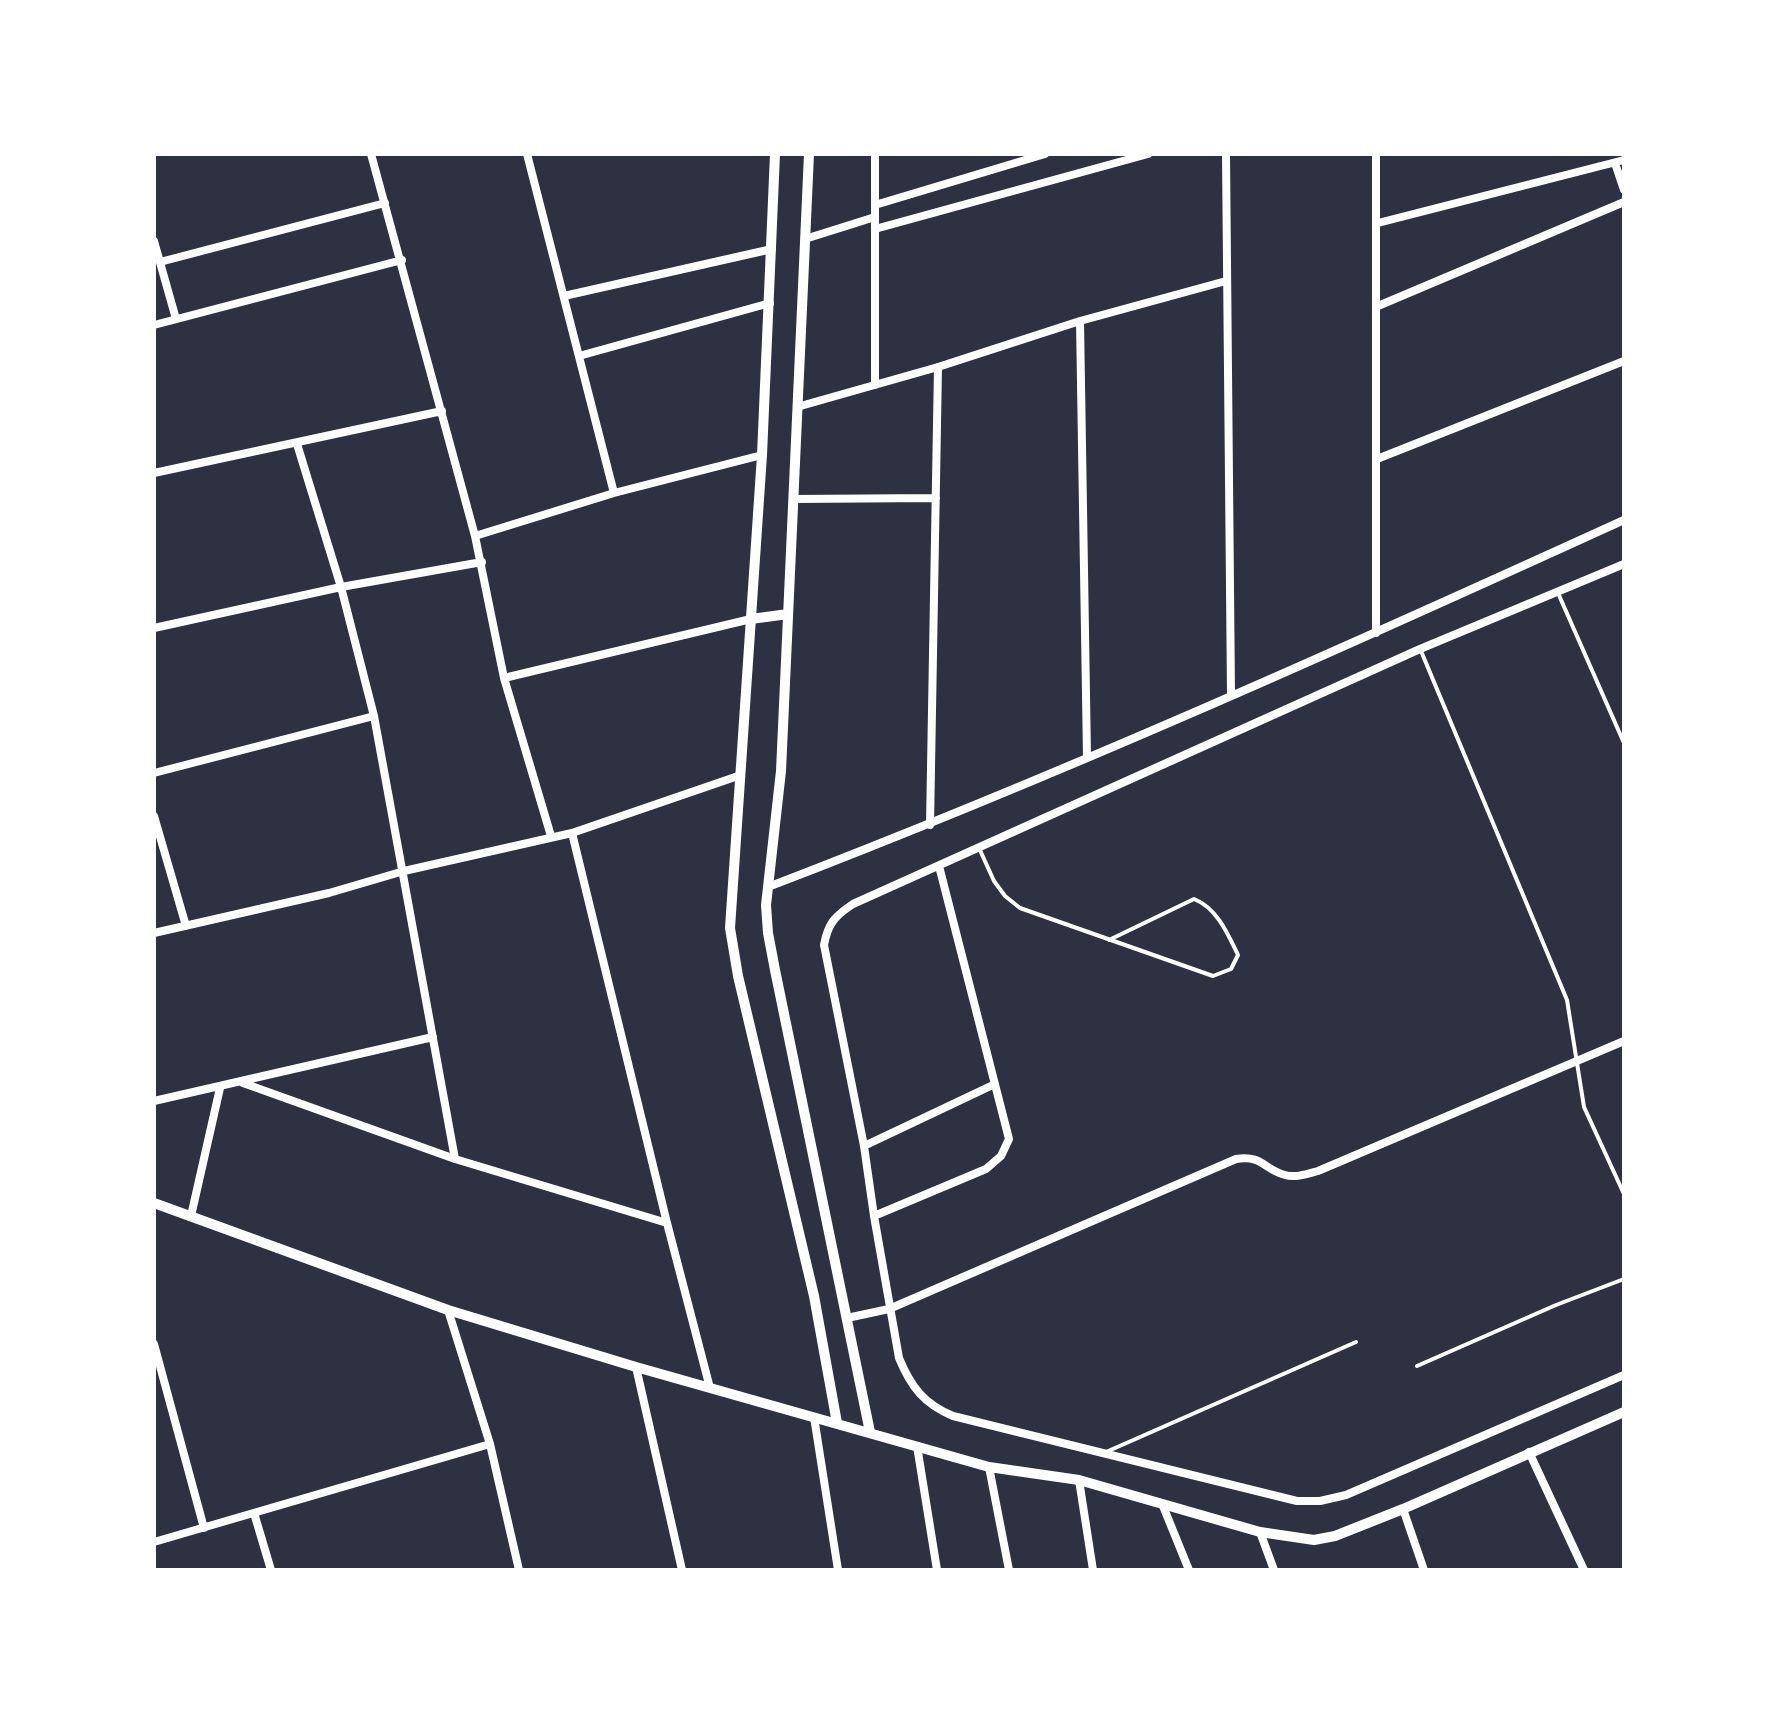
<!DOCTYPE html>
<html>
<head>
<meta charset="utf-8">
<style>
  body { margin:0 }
  #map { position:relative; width:1778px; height:1724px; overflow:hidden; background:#2d3142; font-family:"Exo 2",sans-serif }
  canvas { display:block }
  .frame { position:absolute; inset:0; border:156px solid #fff; pointer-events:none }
</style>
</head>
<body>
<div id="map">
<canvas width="1778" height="1724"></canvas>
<div class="frame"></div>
</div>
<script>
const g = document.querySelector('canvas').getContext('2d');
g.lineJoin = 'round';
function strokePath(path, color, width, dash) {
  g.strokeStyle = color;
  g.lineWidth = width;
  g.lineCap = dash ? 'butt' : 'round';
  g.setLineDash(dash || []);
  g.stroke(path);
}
strokePath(new Path2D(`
  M1558,593L1624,743
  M1421,651L1567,1000L1584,1107L1624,1194
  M979,848L994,881L1005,896L1020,908L1213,976L1231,969L1238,955C1228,934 1217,908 1194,899L1109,940
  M1417,1366L1556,1305L1624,1279
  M1106,1452L1356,1342`), '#fff', 4);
strokePath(new Path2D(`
  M371,154L475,536L504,678L551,836
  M527,154L614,493
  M875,154V385
  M1226,154L1231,695
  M1615,163L1624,190
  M875,205L1045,154
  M1378,223L1624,160
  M875,229L1148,154
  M805,239L875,217
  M154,241L176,319
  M160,262L385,203
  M564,296L772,249
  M1378,306L1624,202
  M1080,321L1087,757
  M154,325L402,260
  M579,356L770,303
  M797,407L938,367L1080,321L1226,281
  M297,444L341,587L374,716L455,1159
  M1377,459L1624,361
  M154,473L442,411
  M793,499L936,498
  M475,536L614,493L762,455
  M1624,564L1420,649L853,904C835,916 828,923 824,945L864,1146L874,1216L899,1358C911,1387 924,1404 953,1416L1297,1501H1320L1346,1495L1624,1375
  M154,628L341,587L482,562
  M1376,633V154
  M504,678L751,619
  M154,773L374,716
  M154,816L186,926
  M930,825L938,367
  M572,833L667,1223L710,1388
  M768,887C1058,776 1341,649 1624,520
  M154,933L329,893L404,871L572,833L741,775
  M243,1083L455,1159L667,1223
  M154,1101L433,1037
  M864,1146L995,1084
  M191,1216L220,1088
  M874,1216L986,1169L1001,1156L1009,1139L939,866
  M448,1310L490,1444L519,1570
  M847,1318L889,1309L1236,1159C1263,1155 1263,1169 1285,1175C1296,1178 1307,1174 1318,1171L1624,1041
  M154,1344L204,1528
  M636,1367L682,1570
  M814,1417L838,1570
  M917,1446L937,1570
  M1529,1452L1584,1570
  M989,1467L1009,1570
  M1079,1480L1093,1570
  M1163,1506L1189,1570
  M1403,1509L1424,1570
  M254,1513L271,1570
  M1260,1532L1274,1570
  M154,1542L490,1444`), '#fff', 8);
strokePath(new Path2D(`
  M775,154L762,455L730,928L738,976L814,1296L837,1423
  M809,154L781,771L766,905L768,933L775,970L870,1432
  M751,619L788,614
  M154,1203L448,1310L636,1367L989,1467L1079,1480L1260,1532L1314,1540L1335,1536L1403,1509L1624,1412`), '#fff', 10);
</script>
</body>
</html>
